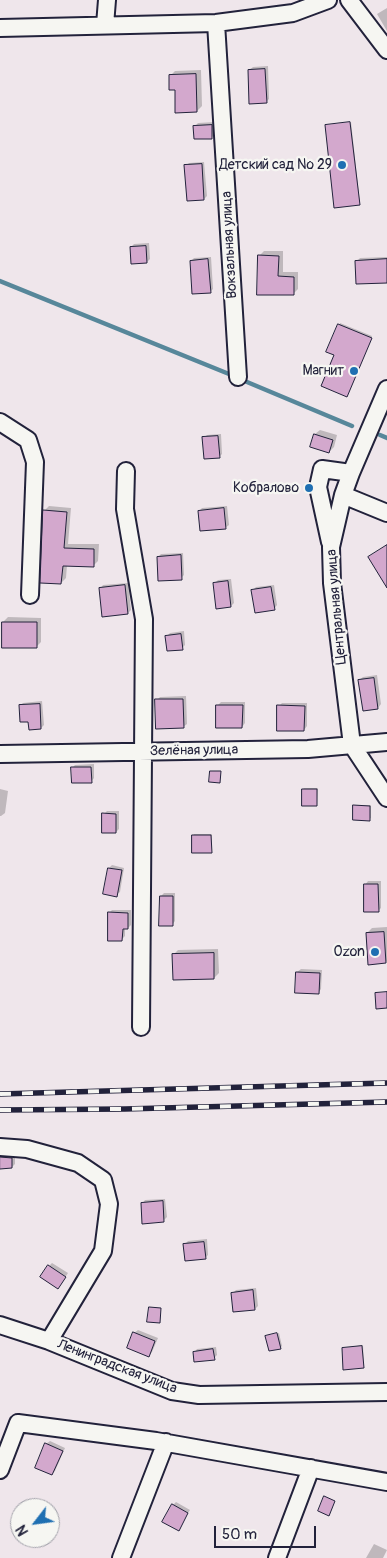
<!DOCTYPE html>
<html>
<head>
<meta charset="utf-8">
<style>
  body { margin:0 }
  #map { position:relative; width:387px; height:1558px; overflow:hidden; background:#efe6eb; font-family:Pangolin,sans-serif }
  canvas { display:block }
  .north { position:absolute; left:10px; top:1498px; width:50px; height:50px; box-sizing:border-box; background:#f6f6f2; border:1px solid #a1a1a9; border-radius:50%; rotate:240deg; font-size:14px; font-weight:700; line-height:20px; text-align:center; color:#22223b }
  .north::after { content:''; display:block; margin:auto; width:18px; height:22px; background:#1f6fb2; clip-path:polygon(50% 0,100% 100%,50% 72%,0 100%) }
  .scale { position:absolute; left:214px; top:1526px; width:102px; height:22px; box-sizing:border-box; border:2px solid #22223b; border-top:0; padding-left:6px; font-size:15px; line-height:18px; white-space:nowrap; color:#22223b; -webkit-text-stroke:4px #f6f6f2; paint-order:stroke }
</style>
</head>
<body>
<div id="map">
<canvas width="387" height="1558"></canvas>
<div class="north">N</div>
<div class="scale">50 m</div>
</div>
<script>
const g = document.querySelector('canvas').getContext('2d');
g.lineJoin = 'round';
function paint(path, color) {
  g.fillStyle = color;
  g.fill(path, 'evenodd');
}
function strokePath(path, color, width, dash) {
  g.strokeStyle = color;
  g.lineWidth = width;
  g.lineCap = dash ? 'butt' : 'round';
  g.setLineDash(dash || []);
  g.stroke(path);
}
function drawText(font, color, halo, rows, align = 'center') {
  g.font = font + ' Pangolin,sans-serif';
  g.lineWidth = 4.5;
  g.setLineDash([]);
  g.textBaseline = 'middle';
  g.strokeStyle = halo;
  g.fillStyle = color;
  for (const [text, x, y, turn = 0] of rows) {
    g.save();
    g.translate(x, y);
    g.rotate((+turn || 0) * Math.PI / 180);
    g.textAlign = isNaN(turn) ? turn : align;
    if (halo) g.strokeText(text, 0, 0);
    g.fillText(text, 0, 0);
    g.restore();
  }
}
paint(new Path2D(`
  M387,8V31L377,14Z
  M268,66L269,99L266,102L249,70L253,67Z
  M201,70L202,106L197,111L176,88L170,76L175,71Z
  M215,122V134L212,137L195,126L198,123Z
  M351,122L360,203L359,204L326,126Z
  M204,162L207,196L204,199L186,166L189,163Z
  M149,243L150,259L147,262L131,247L134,244Z
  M264,251H283V272H298V289L293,294L259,256Z
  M211,257L213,289L210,292L191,261L194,258Z
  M387,257V282L356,262L360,258Z
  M340,323L372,336L348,394L336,354Z
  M320,430L337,435L334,447L329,452L315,434Z
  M221,434L222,454L219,457L204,438L207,435Z
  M49,506L71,508L68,544H99L98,561L94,565H67L66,578L61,583L44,511Z
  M227,506L229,525L225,528L199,511L202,508Z
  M183,553L184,575L181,578L158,557L161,554Z
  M231,579L234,603L231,606L215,583L218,580Z
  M128,583L131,610L128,613L100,589L103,585Z
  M274,585L277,605L274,609L252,591L256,587Z
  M8,617L41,618V642L36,647L3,622Z
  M184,631L185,645L182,648L167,636L170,633Z
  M377,675L381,704L378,708L364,710L359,680L363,677Z
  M186,696L187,724L183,727L157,700L160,697Z
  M42,701L44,725L41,728L29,720L20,706L23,703Z
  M221,702H245V723L242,727L218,705Z
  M282,703H307V726L304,730L279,706Z
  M94,764V778L91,782L72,768L75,765Z
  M304,788H318L317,805L303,789Z
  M0,789L8,791L5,813L1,816H0Z
  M356,805H371V818L369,819L354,806Z
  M107,811H119V829L116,832L104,814Z
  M194,834H212V850L211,852L193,836Z
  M112,865L124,868L120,892L116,895L109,868Z
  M368,881H381V908L378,911L365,885Z
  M164,893H175V921L172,925L161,896Z
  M112,910H131V925L128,928H125V936L122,939L109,913Z
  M387,927V961L386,962L367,933L372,928Z
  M218,949L219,973L214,978L173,955L178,950Z
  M301,969L322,970L321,989L318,993L297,972Z
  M0,1153L15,1155V1164L12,1167L0,1168Z
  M165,1199L167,1217L164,1220L142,1204L145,1200Z
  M207,1239L208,1255L205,1258L185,1244L188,1241Z
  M52,1263L68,1273L61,1284L49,1266Z
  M256,1288L258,1306L255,1309L233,1293L236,1290Z
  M138,1330L158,1338L152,1352L149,1355L134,1333Z
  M279,1333L282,1346L280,1348L267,1336Z
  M363,1345L364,1366L363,1367L343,1348Z
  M216,1347L217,1355L214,1358L194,1353L197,1349Z
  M50,1441L65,1448L55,1471L52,1474L46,1444Z
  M176,1502L190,1510L178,1530L173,1505Z
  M374,1544L387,1550L383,1558H366Z`), '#0003');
strokePath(new Path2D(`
  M0,281L229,374
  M247,382L352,426
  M380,435L387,438`), '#57879a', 4.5);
const building = new Path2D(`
  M265,69L267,103L249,104L248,70Z
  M196,74L197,112L175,113V90H169V75Z
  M350,122L360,205L334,208L325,125Z
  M212,125V139H194L193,126Z
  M202,164L204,200L187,201L184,165Z
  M146,246L147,263L131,264L130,247Z
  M258,255L279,256L278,276L294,277V295H257Z
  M208,259L211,293L192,294L190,261Z
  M387,259V283L356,284L355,261Z
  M338,324L372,338L347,397L321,386L334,355L326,352Z
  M314,434L333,440L329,453L310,447Z
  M218,436L220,458L204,459L202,437Z
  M224,508L226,529L200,531L198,511Z
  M43,510L67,512L64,548L94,549V567L63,566L61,584L40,583Z
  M387,545V588L368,557Z
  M181,555L182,580L158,581L157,557Z
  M228,581L231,607L216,609L213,583Z
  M125,585L128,614L102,617L99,588Z
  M271,587L275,610L255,613L251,590Z
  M2,622H37V648H2Z
  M181,634L183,650L167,651L165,636Z
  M374,678L378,709L363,711L358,680Z
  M155,699H183L184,728L156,729Z
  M40,704L41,729L29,730L28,722H20L19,705Z
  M216,705H243L242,728H216Z
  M277,705L305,706L304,731H277Z
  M71,767H91L92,783H72Z
  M210,771H221L220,783L209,782Z
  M302,789H317V806H302Z
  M353,805L370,806V821L353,820Z
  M102,813L116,814V833H102Z
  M192,835H211L212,853H192Z
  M108,868L122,870L117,897L103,894Z
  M364,884H378L379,912H364Z
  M160,896H173V926H159Z
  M108,912L128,913V929H123L122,941H108Z
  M384,932L386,963L368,965L366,933Z
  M214,953V979L173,980L172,954Z
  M296,972L320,973L319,994L295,993Z
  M387,992V1008L376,1009L375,993Z
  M0,1157L12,1158V1168L0,1169Z
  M163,1201L164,1222L142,1224L141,1203Z
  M204,1242L206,1259L185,1261L183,1244Z
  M48,1265L66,1277L58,1289L40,1277Z
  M253,1290L255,1310L233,1312L231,1293Z
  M149,1307L161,1308L160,1323L147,1322Z
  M133,1332L155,1341L149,1357L127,1348Z
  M277,1333L281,1349L269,1351L265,1336Z
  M362,1346L364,1368L343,1370L342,1348Z
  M213,1349L215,1360L194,1362L193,1352Z
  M45,1443L63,1451L52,1475L35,1468Z
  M324,1496L335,1501L329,1516L318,1511Z
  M172,1504L188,1513L179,1531L162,1522Z`);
paint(building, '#d3a8cd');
strokePath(building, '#22223b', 1);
const minor = new Path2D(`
  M349,0L387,50
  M216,23L238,377
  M105,25L107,0
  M0,28L216,23L293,13L328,0
  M387,389L351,473L343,495L331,547L332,583L352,745L387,798
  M0,422L28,440L35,462L30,595
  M126,471L125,509L144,619L141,1027
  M343,495L387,513
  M330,542L318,487L322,469L351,473
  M0,754L308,749L387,742
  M0,1147L27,1149L78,1163L103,1180L109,1204L103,1251L49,1341
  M0,1325L49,1341L172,1391L199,1395L387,1392
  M0,1470L18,1423L156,1441L387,1482
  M121,1558L166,1442
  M277,1558L311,1468`);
strokePath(minor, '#22223b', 20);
strokePath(minor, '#f6f6f2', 16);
const rail = new Path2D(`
  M0,1094L387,1083
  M0,1110L125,1109L387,1102`);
strokePath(rail, '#22223b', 5.5);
strokePath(rail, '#f6f6f2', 4, [11]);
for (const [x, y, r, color] of [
  [342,165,5,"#1f6fb2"],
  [354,371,5,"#1f6fb2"],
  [309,488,5,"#1f6fb2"],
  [375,952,5,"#1f6fb2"]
]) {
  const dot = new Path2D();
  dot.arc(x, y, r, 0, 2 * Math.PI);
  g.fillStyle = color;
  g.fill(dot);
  strokePath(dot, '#f6f6f2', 2);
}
drawText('14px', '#22223b', '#f6f6f2', [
  ["Детский сад № 29",332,165],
  ["Магнит",344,371],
  ["Кобралово",299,488],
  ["Ozon",365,952]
], 'right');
drawText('14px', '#22223b', '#f6f6f2', [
  ["Вокзальная улица",230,245,-93],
  ["Центральная улица",337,607,-95],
  ["Зелёная улица",194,751,-1],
  ["Ленинградская улица",117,1367,21]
]);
</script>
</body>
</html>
